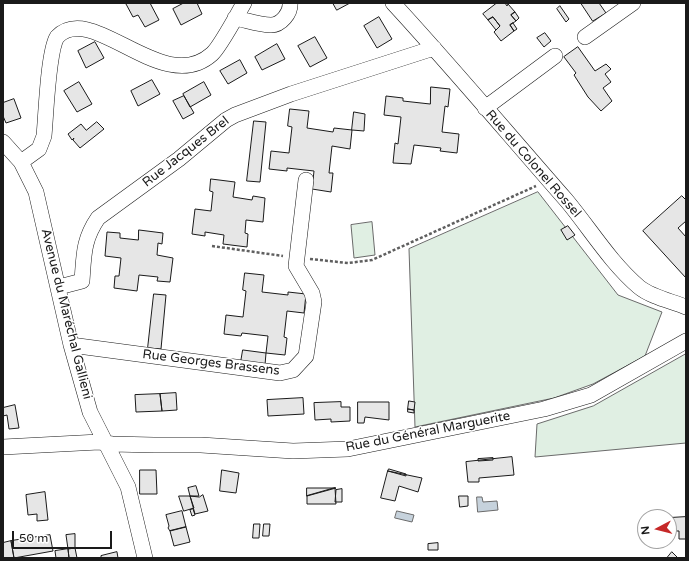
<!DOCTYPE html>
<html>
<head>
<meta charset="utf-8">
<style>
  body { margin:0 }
  #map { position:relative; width:689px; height:561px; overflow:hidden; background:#fff; font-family:"Varela Round",sans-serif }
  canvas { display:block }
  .frame { position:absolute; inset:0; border:4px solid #1a1a1a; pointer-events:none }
  .north { position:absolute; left:637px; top:509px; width:40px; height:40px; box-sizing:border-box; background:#fff; border:1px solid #a3a3a3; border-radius:50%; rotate:263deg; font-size:11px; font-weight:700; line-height:16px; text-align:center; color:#1a1a1a }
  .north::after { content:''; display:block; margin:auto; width:14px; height:18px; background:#c62828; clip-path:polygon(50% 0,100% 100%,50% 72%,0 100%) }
  .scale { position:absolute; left:12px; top:531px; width:100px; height:18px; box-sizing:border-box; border:2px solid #1a1a1a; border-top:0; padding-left:5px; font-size:12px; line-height:14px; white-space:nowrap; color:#1a1a1a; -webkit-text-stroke:3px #fff; paint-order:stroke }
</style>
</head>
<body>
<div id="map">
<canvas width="689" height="561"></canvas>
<div class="frame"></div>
<div class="north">N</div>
<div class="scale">50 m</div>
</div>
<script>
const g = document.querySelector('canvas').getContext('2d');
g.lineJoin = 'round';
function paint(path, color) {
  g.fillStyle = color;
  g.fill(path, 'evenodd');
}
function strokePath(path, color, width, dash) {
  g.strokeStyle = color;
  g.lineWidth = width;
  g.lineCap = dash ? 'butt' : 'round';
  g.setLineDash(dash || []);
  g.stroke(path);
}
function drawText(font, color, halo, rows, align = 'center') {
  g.font = font + ' "Varela Round",sans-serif';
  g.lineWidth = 3;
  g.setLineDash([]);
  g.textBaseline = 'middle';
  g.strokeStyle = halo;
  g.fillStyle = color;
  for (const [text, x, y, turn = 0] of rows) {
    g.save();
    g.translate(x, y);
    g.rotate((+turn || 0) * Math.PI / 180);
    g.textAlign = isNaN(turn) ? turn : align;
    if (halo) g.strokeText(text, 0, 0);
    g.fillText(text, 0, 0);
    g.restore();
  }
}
const green = new Path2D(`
  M538,192L618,295L662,312L645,356L593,384L554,398L415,427L409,249Z
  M372,222L375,255L354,258L351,225Z
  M686,354V443L535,457L537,424L593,406Z`);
paint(green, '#e0efe3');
strokePath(green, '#6a6a6a', 1);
const water = new Path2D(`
  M477,497H482L483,502L497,501L498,510L478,512Z
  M397,511L414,515L412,522L395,518Z`);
paint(water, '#c6d2dc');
strokePath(water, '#6a6a6a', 1);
const building = new Path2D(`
  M127,3H150L159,20L145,27L138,15L133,17L126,4Z
  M184,3H197L202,14L181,25L173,9Z
  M333,3H350L337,10Z
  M497,3H505L507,6L508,4L515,12L511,15L516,21L510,25L514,31L501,41L494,32L500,26L493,17L488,20L483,14Z
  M581,3H599L606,13L593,21Z
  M560,6L569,19L566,22L557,9Z
  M515,12L519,18L516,21L511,15Z
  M379,17L392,39L377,48L364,26Z
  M493,17L500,26L496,30L488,20Z
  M513,23L517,29L514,31L510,25Z
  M545,33L551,41L544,47L537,38Z
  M315,37L327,58L310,67L298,46Z
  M95,42L104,58L86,68L78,51Z
  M277,44L285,59L262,70L255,57Z
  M578,47L595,71L606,64L611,69L605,74L611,82L603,88L612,101L601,111L588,97L574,75L576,73L564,57Z
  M240,60L247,73L228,84L220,71Z
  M152,80L160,94L138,106L131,91Z
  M79,82L92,104L77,112L64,91Z
  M204,82L211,95L190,107L183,94Z
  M431,87L450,89L448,107L445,106L442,132L459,134L457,153L440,151L441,148L414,145L411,164L393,163L395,143L398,144L401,117L384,115L386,96L403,98V101L430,104Z
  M184,96L194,113L183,119L173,101Z
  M14,99L21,118L6,123L3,116V103Z
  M290,109L309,111L307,128L333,132L334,128L352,130L350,149L332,146L329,173H333L331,192L312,189L314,171L287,168V171L269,169L271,151L289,153L292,127L288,126Z
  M354,112L365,114L364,131L352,130Z
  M254,121L266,122L260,182L247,181Z
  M97,122L104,129L80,148L73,140L74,138L72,140L68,134L81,124L86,130Z
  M211,179L235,182L233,197L252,200L253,196L265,198L263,222L246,220L245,233L248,234L247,247L223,244L224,235L205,232V236L192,234L195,209L211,211L213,192L210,191Z
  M682,196L686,200V221L678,228L686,237V278L643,231Z
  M568,226L575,235L567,240L561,230Z
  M139,230L163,233L162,244L158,243L157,255L173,258L170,282L157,281L158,277L139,275L137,291L114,288L115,276H119L121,258L105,256L107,232L120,233V238L138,240Z
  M245,273L264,275L262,292L288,295V292L306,294L304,313L287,311L284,337L287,338L285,355L266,353L268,336L242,333L241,336L224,334L226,315L243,317L246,291L243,290Z
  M154,294L166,295L161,349L148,348Z
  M243,350L266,353L265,365L241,362Z
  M176,393L177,410L162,411L160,394Z
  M160,394L162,411L136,412L135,395Z
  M303,398L304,414L268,416L267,400Z
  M409,401L415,402L414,410L408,409Z
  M341,402V407H350V421L331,422V419L315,420L314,403Z
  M358,402H389V420L365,417L364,423H358Z
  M15,405L19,428L9,429L7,415L3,416V408Z
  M408,409L414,410V413L408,412Z
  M512,457L514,475L479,478V482H468L466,462Z
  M493,458V460L478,461V459Z
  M389,469L406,474V476L388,471Z
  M140,470H156L157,494H140Z
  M222,470L239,473L236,493L220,491Z
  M388,471L422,478L418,492L399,486L395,501L381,498Z
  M196,486L199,496H190L188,488Z
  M307,488H336L307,496Z
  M335,488L336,504H307V496Z
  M342,489V502H335L336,490Z
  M45,492L48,520L37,521V514L28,515L26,495Z
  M203,495L208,511L195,514L190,496L199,497Z
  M179,496H190L194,508L184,511Z
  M459,496H468V506L460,507Z
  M193,509L195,515L192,516L190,510Z
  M182,511L186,527L170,531L168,528L169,526L166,515Z
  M686,517V539H679V531H669V518Z
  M254,524H260L259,538H253Z
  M264,524H270L269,536H263Z
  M186,527L190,542L174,546L170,531Z
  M75,534V548L68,549L66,535Z
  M50,535L53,551L14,558L11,541Z
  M11,541L14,558H3V543Z
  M438,543V550H428V544Z
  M75,548L77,558H69L68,549Z
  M68,549L69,558H56L55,551Z
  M117,552L118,558H101V556Z
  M672,552L678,558H667Z`);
paint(building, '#e6e6e6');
strokePath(building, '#1a1a1a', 1);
const minor = new Path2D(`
  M393,3C452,67 509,135 567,201C591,230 610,262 639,287C651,297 671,301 686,307
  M235,18C246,20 259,25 271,25C281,25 291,13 290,3
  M585,37L633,3
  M485,108L555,56
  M3,142L21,162L36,192L71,345L90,412L128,487L145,558
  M21,162L39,149L44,136C46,116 48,52 57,37C92,0 163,98 212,54C220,47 237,15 244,3
  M59,287L82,281C84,255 83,240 98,218L179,159L226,120L235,115L291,94L434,48
  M71,345L280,373L293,370L306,356L314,302L312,293L296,266L306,180
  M3,447L99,442L112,444L154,445H201L293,451L348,449L544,409L591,395L686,341`);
strokePath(minor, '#1a1a1a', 16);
strokePath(new Path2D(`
  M212,246L283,256
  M310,259L348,263L372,260L536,186`), '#5f5f5f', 2.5, [3, 2]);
strokePath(minor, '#fff', 15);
drawText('13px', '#1a1a1a', '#fff', [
  ["Rue Jacques Brel",186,152,-38],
  ["Rue du Colonel Rossel",533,164,49],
  ["Avenue du Maréchal Gallieni",66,314,76],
  ["Rue Georges Brassens",211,363,7],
  ["Rue du Général Marguerite",428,432,-11]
]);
</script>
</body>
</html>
